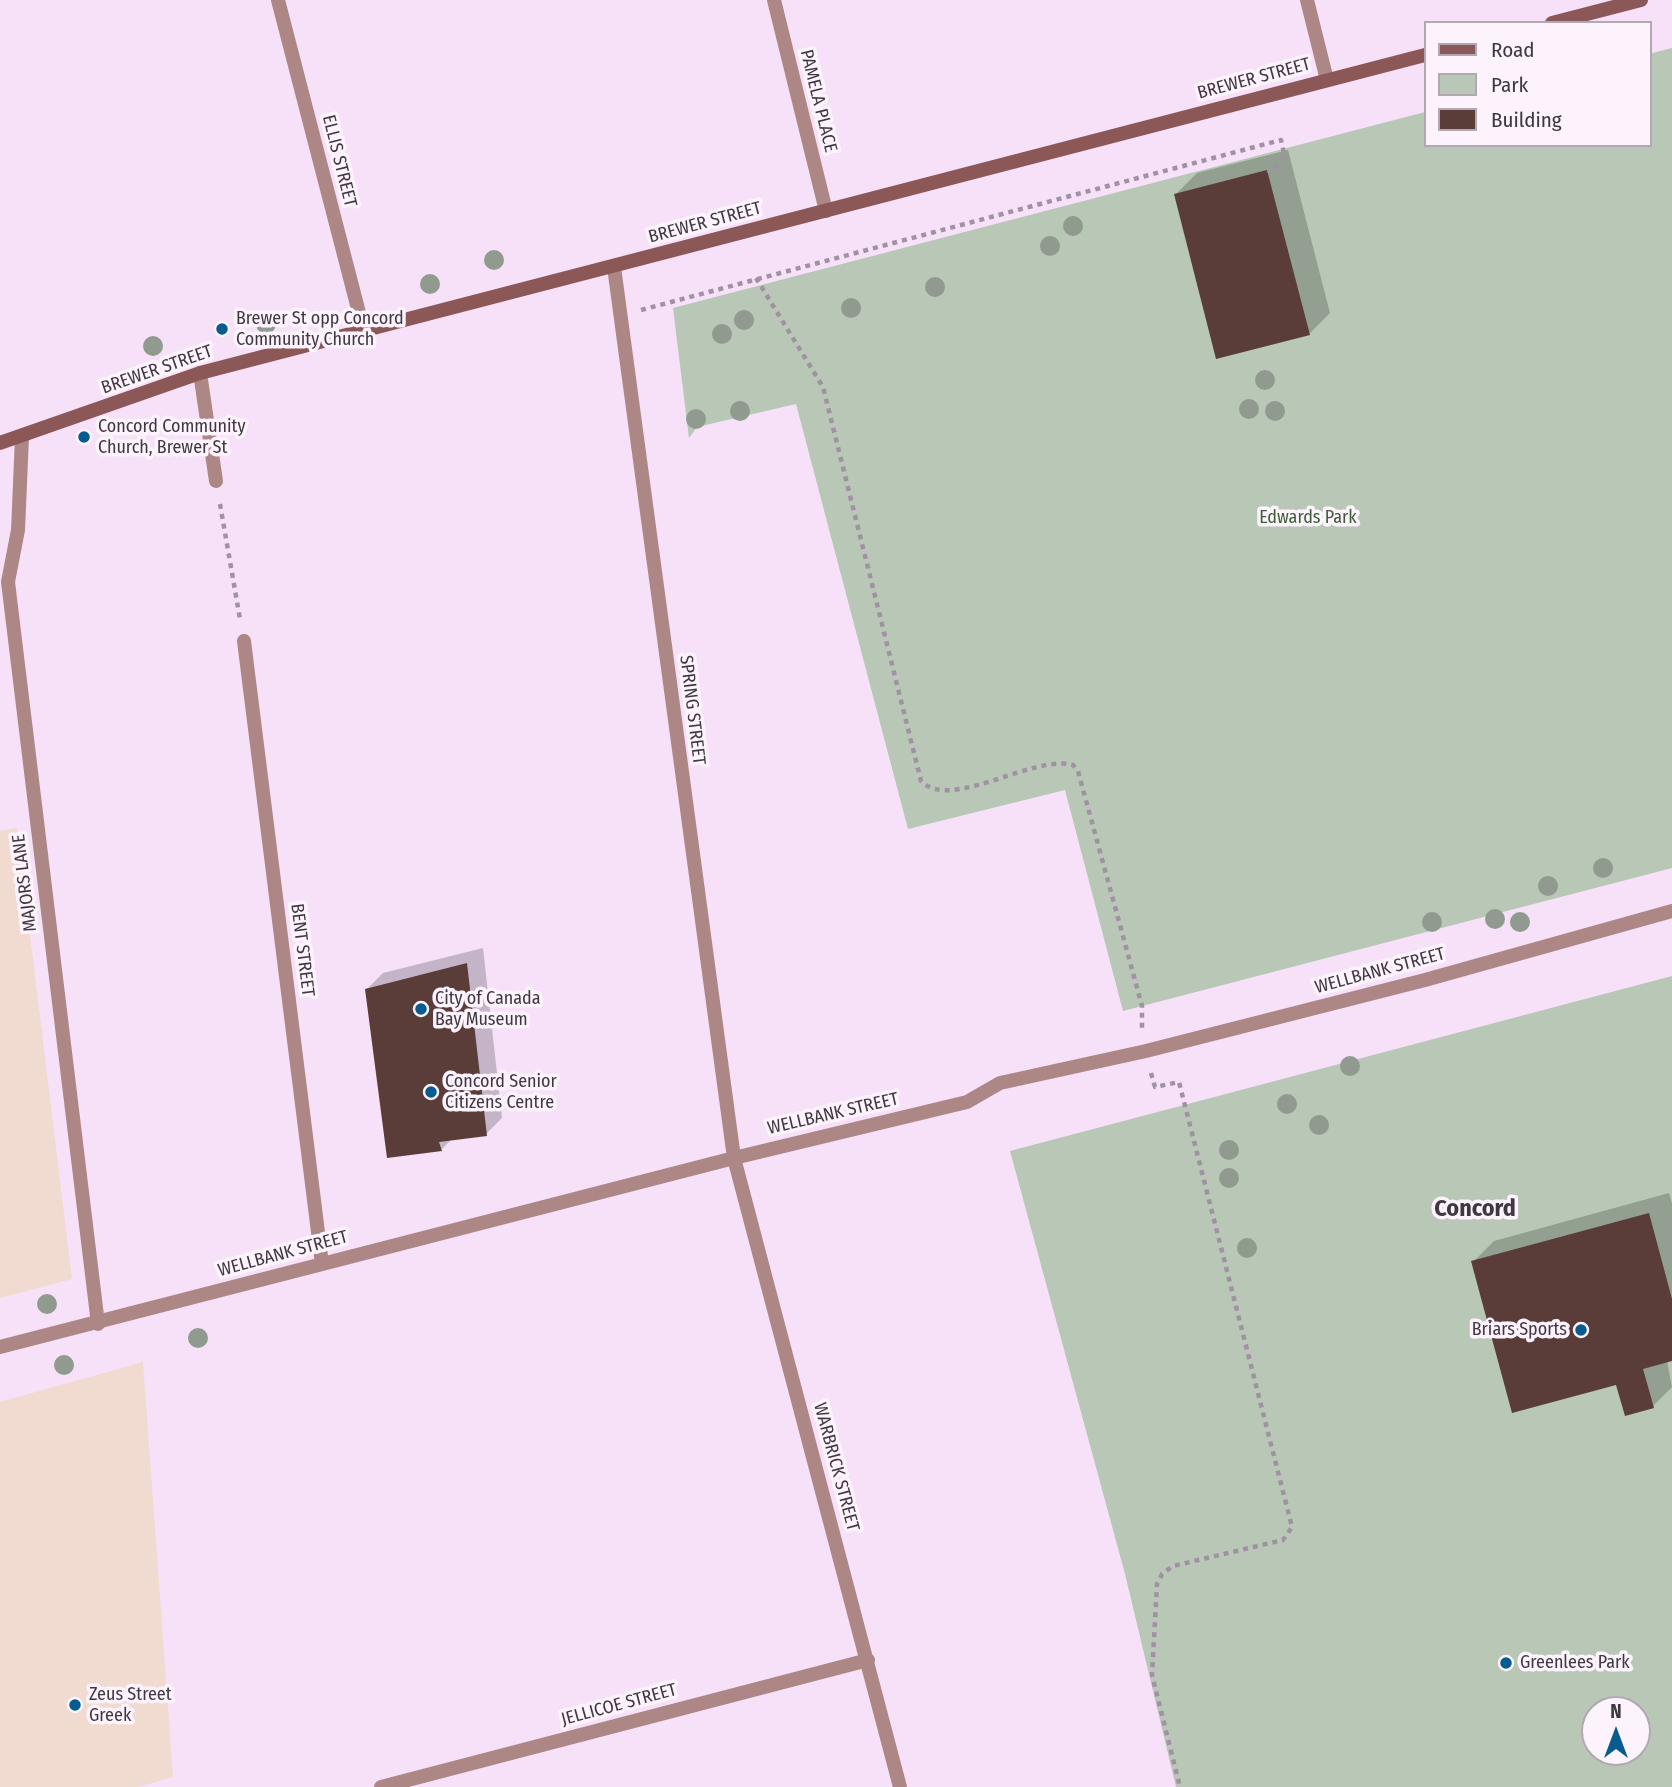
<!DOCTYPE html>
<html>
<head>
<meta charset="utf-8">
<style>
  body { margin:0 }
  #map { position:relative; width:1672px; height:1787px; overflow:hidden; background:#f6e1f9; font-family:"Fira Sans Condensed",sans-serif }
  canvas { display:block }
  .legend { position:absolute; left:1424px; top:21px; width:228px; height:126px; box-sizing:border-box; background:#fcf3fd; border:2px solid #b1a8b2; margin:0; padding:9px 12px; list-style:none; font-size:21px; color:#403841 }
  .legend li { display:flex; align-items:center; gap:14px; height:35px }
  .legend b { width:35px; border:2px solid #b1a8b2 }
  .north { position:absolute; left:1581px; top:1696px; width:70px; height:70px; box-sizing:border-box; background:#fcf3fd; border:2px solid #b1a8b2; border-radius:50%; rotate:0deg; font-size:19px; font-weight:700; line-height:28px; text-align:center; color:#403841 }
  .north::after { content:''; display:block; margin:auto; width:24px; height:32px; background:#065c8e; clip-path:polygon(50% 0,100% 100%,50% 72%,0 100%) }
</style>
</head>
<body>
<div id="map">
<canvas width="1672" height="1787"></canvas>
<ul class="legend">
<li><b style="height:9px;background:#8c5757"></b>Road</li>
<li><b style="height:19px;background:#b8c7b6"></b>Park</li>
<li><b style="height:19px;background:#5a3c38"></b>Building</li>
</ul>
<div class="north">N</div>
</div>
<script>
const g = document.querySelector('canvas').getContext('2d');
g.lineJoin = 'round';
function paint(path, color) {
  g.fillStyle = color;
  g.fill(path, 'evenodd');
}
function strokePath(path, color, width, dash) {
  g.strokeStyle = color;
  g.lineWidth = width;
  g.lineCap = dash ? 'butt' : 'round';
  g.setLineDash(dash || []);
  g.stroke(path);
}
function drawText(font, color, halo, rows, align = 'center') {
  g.font = font + ' "Fira Sans Condensed",sans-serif';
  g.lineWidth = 7;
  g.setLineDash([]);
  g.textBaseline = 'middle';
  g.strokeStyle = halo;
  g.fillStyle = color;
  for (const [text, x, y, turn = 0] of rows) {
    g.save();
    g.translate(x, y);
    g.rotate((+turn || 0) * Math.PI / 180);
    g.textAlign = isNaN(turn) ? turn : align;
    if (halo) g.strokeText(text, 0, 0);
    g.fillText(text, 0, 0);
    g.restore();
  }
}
paint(new Path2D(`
  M17,828L72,1279L0,1298V831Z
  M143,1362L173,1777L138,1787H0V1402Z`), '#f1dacf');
paint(new Path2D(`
  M1672,48V868L1123,1011L1065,790L908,829L796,404L697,427L689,438L673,308L1425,112V145H1649V54Z
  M1672,976V1787H1176L1125,1574L1010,1151ZM1595,1710H1637V1752H1595Z`), '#b8c7b6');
paint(new Path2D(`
  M1288,150L1330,313L1309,334L1176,194L1197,173Z
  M483,948L502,1118L486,1134L452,1139L441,1150L367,989L383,973Z
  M1669,1193L1672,1203V1359L1667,1361L1672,1387L1653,1406L1618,1382L1473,1262L1494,1241Z`), '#0003');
paint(new Path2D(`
  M1267,170L1310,335L1216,359L1174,194Z
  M467,963L487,1136L439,1142L442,1151L387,1158L365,989Z
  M1649,1213L1672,1299V1361L1643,1369L1654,1408L1625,1416L1616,1385L1512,1413L1471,1261Z`), '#5a3c38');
strokePath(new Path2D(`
  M756,278L823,387L921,781C951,812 1032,754 1073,765L1078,771L1142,1006V1030
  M641,310L1281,140L1285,158L1268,173
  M220,504L240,619
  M1151,1073L1155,1087L1179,1082L1292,1527L1283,1540L1173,1566L1162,1574L1157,1584L1152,1675L1180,1787`), '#a192a3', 4.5, [5, 5]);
strokePath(new Path2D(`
  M200,373L216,481
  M22,437L18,530L8,582L98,1324`), '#ad8786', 14);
strokePath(new Path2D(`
  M278,0L364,332
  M774,0L826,211
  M1307,0L1327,80
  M614,267L734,1158L900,1787
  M244,641L322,1264
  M0,1347L734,1158L967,1102L1000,1083L1146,1051L1425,980L1672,911
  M381,1787L868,1660`), '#ad8786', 14);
strokePath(new Path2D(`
  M1552,23L1641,0
  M0,443L200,373L1425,55`), '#8c5757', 14);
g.fillStyle = '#909a8f';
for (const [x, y] of [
  [1073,226],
  [1050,246],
  [494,260],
  [430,284],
  [935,287],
  [851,308],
  [744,320],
  [266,324],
  [722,334],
  [153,346],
  [1265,380],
  [1249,409],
  [740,411],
  [1275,411],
  [696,419],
  [1603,868],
  [1548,886],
  [1495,919],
  [1432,922],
  [1520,922],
  [1350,1066],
  [1287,1104],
  [1319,1125],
  [1229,1150],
  [1229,1178],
  [1247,1248],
  [47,1304],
  [198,1338],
  [64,1365]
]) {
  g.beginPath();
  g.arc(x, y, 10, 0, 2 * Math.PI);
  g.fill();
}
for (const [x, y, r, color] of [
  [222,329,7,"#065c8e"],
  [84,437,7,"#065c8e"],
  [421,1009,7,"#065c8e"],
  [431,1092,7,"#065c8e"],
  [1581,1330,7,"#065c8e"],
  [1506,1663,7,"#065c8e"],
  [75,1705,7,"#065c8e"]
]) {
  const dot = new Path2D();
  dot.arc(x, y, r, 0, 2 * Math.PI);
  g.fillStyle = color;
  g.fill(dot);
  strokePath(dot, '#fcf3fd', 2.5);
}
drawText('18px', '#403841', '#fcf3fd', [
  ["BREWER STREET",1254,79,-15],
  ["PAMELA PLACE",818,101,76],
  ["ELLIS STREET",339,161,76],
  ["BREWER STREET",705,223,-15],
  ["BREWER STREET",157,370,-19],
  ["SPRING STREET",692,710,83],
  ["MAJORS LANE",25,883,-97],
  ["BENT STREET",302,950,83],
  ["WELLBANK STREET",1380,971,-15],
  ["WELLBANK STREET",833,1114,-13],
  ["WELLBANK STREET",283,1254,-15],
  ["WARBRICK STREET",836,1467,75],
  ["JELLICOE STREET",619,1705,-15]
]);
drawText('18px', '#403841', '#fcf3fd', [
  ["Brewer St opp Concord",236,319],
  ["Community Church",236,340],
  ["Concord Community",98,427],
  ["Church, Brewer St",98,448],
  ["City of Canada",435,999],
  ["Bay Museum",435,1020],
  ["Concord Senior",445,1082],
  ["Citizens Centre",445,1103],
  ["Briars Sports",1567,1330,"right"],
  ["Greenlees Park",1520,1663],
  ["Zeus Street",89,1695],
  ["Greek",89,1716]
], 'left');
drawText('18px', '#3c5f38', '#fcf3fd', [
  ["Edwards Park",1308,518]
]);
drawText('bold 24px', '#403841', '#fcf3fd', [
  ["Concord",1475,1209]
]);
</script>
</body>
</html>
